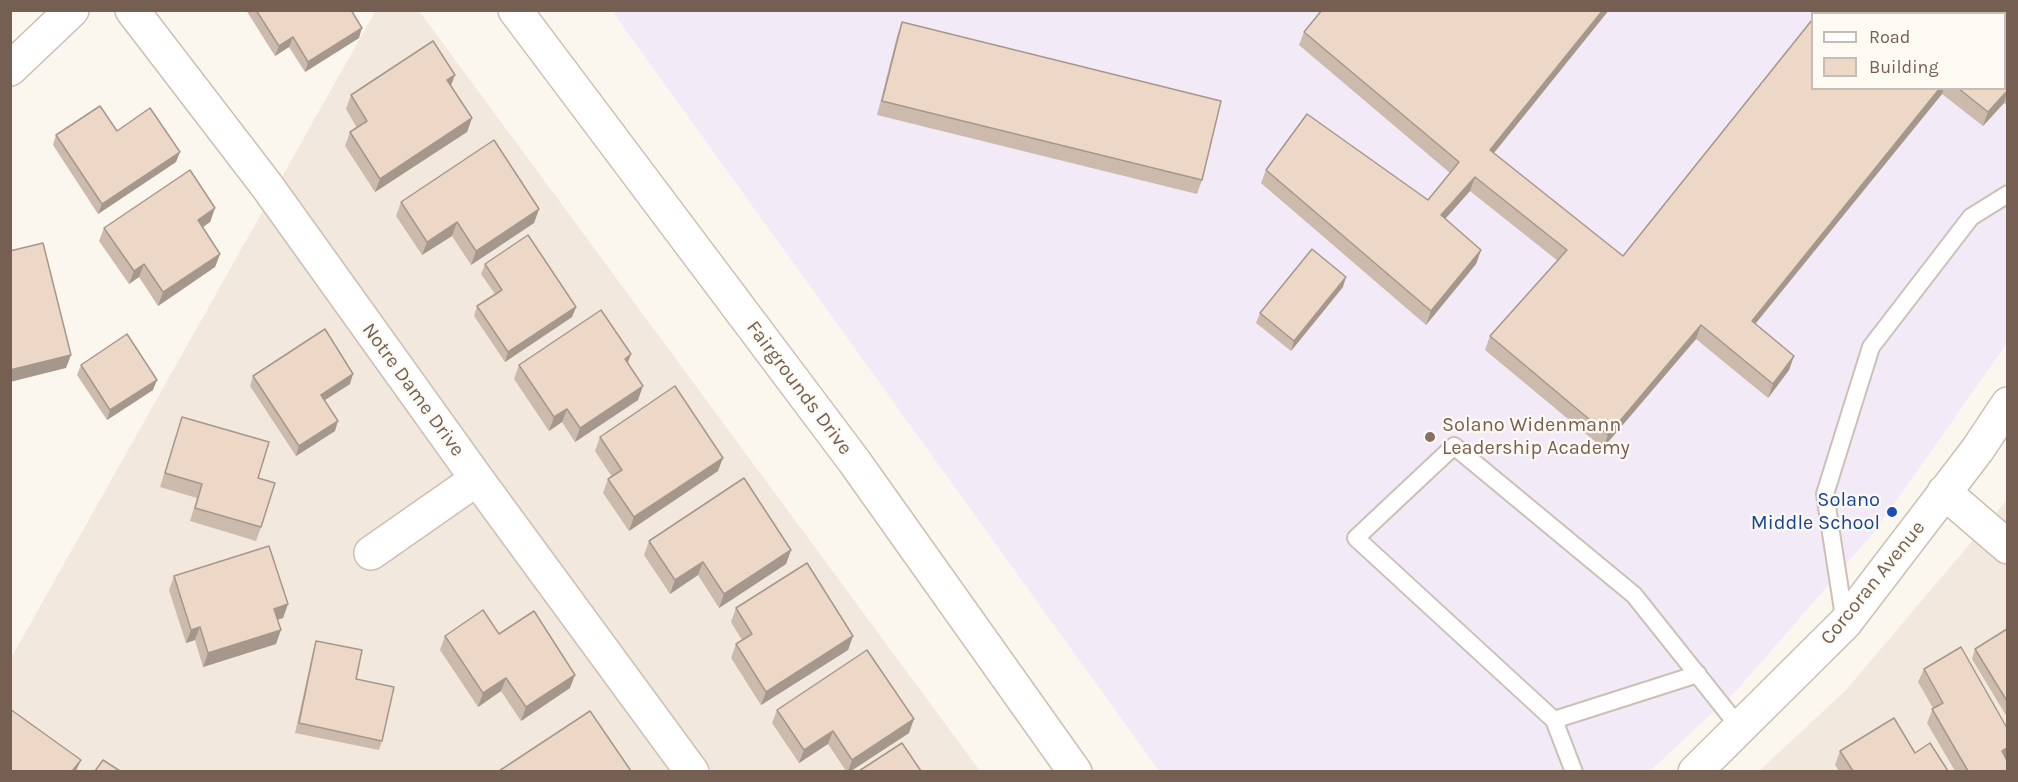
<!DOCTYPE html>
<html>
<head>
<meta charset="utf-8">
<style>
  body { margin:0 }
  #map { position:relative; width:2018px; height:782px; overflow:hidden; background:#fbf6ee; font-family:Karla,sans-serif }
  canvas { display:block }
  .frame { position:absolute; inset:0; border:12px solid #745f52; pointer-events:none }
  .legend { position:absolute; left:1811px; top:12px; width:195px; height:78px; box-sizing:border-box; background:#fdfaf4; border:2px solid #c6bcb3; margin:0; padding:8px 10px; list-style:none; font-size:18px; color:#745f52 }
  .legend li { display:flex; align-items:center; gap:12px; height:30px }
  .legend b { width:30px; border:2px solid #c6bcb3 }
</style>
</head>
<body>
<div id="map">
<canvas width="2018" height="782"></canvas>
<div class="frame"></div>
<ul class="legend">
<li><b style="height:8px;background:#fff"></b>Road</li>
<li><b style="height:16px;background:#edd8c8"></b>Building</li>
</ul>
</div>
<script>
const g = document.querySelector('canvas').getContext('2d');
g.lineJoin = 'round';
function paint(path, color) {
  g.fillStyle = color;
  g.fill(path, 'evenodd');
}
function strokePath(path, color, width, dash) {
  g.strokeStyle = color;
  g.lineWidth = width;
  g.lineCap = dash ? 'butt' : 'round';
  g.setLineDash(dash || []);
  g.stroke(path);
}
function drawText(font, color, halo, rows, align = 'center') {
  g.font = font + ' Karla,sans-serif';
  g.lineWidth = 4.5;
  g.setLineDash([]);
  g.textBaseline = 'middle';
  g.strokeStyle = halo;
  g.fillStyle = color;
  for (const [text, x, y, turn = 0] of rows) {
    g.save();
    g.translate(x, y);
    g.rotate((+turn || 0) * Math.PI / 180);
    g.textAlign = isNaN(turn) ? turn : align;
    if (halo) g.strokeText(text, 0, 0);
    g.fillText(text, 0, 0);
    g.restore();
  }
}
paint(new Path2D(`
  M376,10L419,11L980,771L11,772V658Z
  M2007,500V771L1758,772L1846,690Z`), '#f2e8dd');
paint(new Path2D(`
  M612,11H2007V343L1875,531L1738,689L1650,771H1159ZM1812,14H2004V88H1812Z`), '#f3eaf8');
const lane = new Path2D(`
  M1845,623L1825,494L1871,347L1971,217L2008,194
  M1554,720L1698,674
  M1574,772L1554,720L1356,538L1454,446L1634,595L1740,728`);
const street = new Path2D(`
  M132,10L267,186L477,479L692,772
  M10,69L72,10
  M1944,492L2008,547
  M371,553L477,479
  M1695,772L1845,623L1978,449L2008,404`);
const secondary = new Path2D(`
  M515,10L854,461L1075,772`);
strokePath(lane, '#ccbfb4', 20);
strokePath(street, '#ccbfb4', 36);
strokePath(secondary, '#cebfb2', 36);
strokePath(lane, '#fff', 16);
strokePath(street, '#fff', 33);
strokePath(secondary, '#fff', 33);
paint(new Path2D(`
  M246,10H351L359,38L305,72L289,47L275,56Z
  M1322,10H1609L1494,153L1623,256L1812,88H2004L2007,62V105L2004,103L1983,126L1942,94L1755,324L1794,356L1789,370L1768,398L1696,339L1603,448L1485,350L1490,336L1558,261L1470,191L1445,219L1481,250L1476,264L1426,325L1261,183L1266,170L1428,200L1450,173L1299,45L1304,32Z
  M902,22L1202,180L1197,194L877,115L897,36Z
  M451,86L472,118L467,132L375,192L345,146L350,132L357,128L346,109L351,95Z
  M117,131L176,162L98,214L53,145L56,135Z
  M401,202L539,209L534,223L471,265L452,236L422,255L396,216Z
  M215,208L210,222L203,227L220,254L215,267L158,306L139,277L129,284L99,241L104,228Z
  M485,264L576,307L572,317L505,362L474,316L477,306L495,294L481,274Z
  M1343,287L1291,351L1256,323L1260,313Z
  M628,364L638,400L575,442L562,422L549,431L514,379L519,365Z
  M81,365L153,390L107,420L77,375Z
  M253,376L350,384L325,400L335,431L296,456L250,386Z
  M182,417L258,478L261,527L256,541L190,521L197,498L160,487Z
  M600,437L718,471L629,531L603,493L608,479L612,477L595,451Z
  M649,541L791,550L786,564L719,608L698,575L670,594L644,555Z
  M174,576L288,604L283,618L277,620L276,644L203,667L195,640L186,643L169,590Z
  M736,608L853,636L848,650L761,705L731,658L736,644L742,640L731,622Z
  M2007,629V717L1972,659L1975,649Z
  M499,634L570,688L521,721L501,691L478,707L440,650L445,636Z
  M316,641L356,679L382,741L379,750L295,733L313,651Z
  M1924,669L2007,728V771H1955L1927,723L1933,708L1918,682Z
  M777,710L909,733L851,771H846L828,744L799,763L772,723Z
  M1840,751L1915,753L1948,771H1839L1835,765Z`), '#ccbaac');
paint(new Path2D(`
  M1603,10H1609L1485,164L1490,150Z
  M1996,10H2004L2001,14H1994Z
  M362,28L359,38L305,72L308,62Z
  M293,37L289,47L275,56L279,46Z
  M455,75L450,88L447,80Z
  M1940,88H1944L1942,94L1747,334L1752,321Z
  M2007,91V94L2004,103L1983,126L1988,112Z
  M472,118L467,132L375,192L380,179Z
  M180,152L176,162L98,214L102,204Z
  M1475,177L1470,191L1436,229L1441,215Z
  M215,208L210,222L193,234L198,220Z
  M539,209L534,223L471,265L476,251Z
  M457,222L452,236L422,255L427,242Z
  M1481,250L1476,264L1426,325L1431,311Z
  M220,254L215,267L158,306L163,292Z
  M144,264L139,277L129,284L134,271Z
  M1346,277L1343,287L1291,351L1294,341Z
  M576,307L572,317L505,362L508,352Z
  M1701,325L1696,339L1603,448L1608,435Z
  M631,354L626,368L625,359Z
  M71,355L66,368L10,382V370Z
  M1794,356L1789,370L1768,398L1773,384Z
  M353,374L350,384L317,405L321,395Z
  M157,380L153,390L107,420L110,410Z
  M643,386L638,400L575,442L580,428Z
  M567,409L562,422L549,431L554,417Z
  M338,421L335,431L296,456L299,446Z
  M723,458L718,471L629,531L634,517Z
  M791,550L786,564L719,608L724,594Z
  M703,562L698,575L670,594L675,580Z
  M288,604L283,618L269,622L274,609Z
  M200,627L195,640L186,643L191,630Z
  M281,630L276,644L203,667L208,653Z
  M853,636L848,650L761,705L766,692Z
  M575,675L570,688L521,721L526,707Z
  M506,678L501,691L478,707L483,693Z
  M914,719L909,733L851,771H848L852,760Z
  M833,731L828,744L799,763L804,750Z
  M2007,748V759L1997,765L2002,751Z
  M81,760L76,771H72Z`), '#a6978c');
const building = new Path2D(`
  M256,10H351L362,28L308,62L293,37L279,46Z
  M1322,10H1603L1490,150L1623,256L1812,20V88H1940L1752,321L1794,356L1773,384L1701,325L1608,435L1490,336L1567,250L1475,177L1441,215L1481,250L1431,311L1266,170L1307,114L1428,200L1459,162L1304,32Z
  M1820,10H1996L1994,14H1818Z
  M902,22L1221,101L1202,180L882,101Z
  M433,41L455,75L447,80L472,118L380,179L350,132L367,121L351,95Z
  M2004,60L2007,62V91L1988,112L1958,88H2004Z
  M100,106L117,131L150,108L180,152L102,204L56,135Z
  M494,140L539,209L476,251L457,222L427,242L401,202Z
  M190,170L215,208L198,220L220,254L163,292L144,264L134,271L104,228Z
  M528,235L576,307L508,352L477,306L502,290L485,264Z
  M43,243L71,355L10,370V251Z
  M1312,249L1346,277L1294,341L1260,313Z
  M601,310L631,354L625,359L643,386L580,428L567,409L554,417L519,365Z
  M325,329L353,374L321,395L338,421L299,446L253,376Z
  M127,334L157,380L110,410L81,365Z
  M675,386L723,458L634,517L608,479L622,470L600,437Z
  M182,417L269,442L258,478L275,483L261,527L195,508L202,484L165,473Z
  M744,478L791,550L724,594L703,562L675,580L649,541Z
  M269,546L288,604L274,609L281,630L208,653L200,627L191,630L174,576Z
  M807,563L853,636L766,692L736,644L752,634L736,608Z
  M483,610L499,634L534,611L575,675L526,707L506,678L483,693L445,636Z
  M2007,629V701L1975,649Z
  M316,641L362,650L356,679L394,687L382,741L299,723Z
  M1961,647L2007,728V748L2002,751L2007,761V771H1968L1932,709L1943,703L1924,669Z
  M867,650L914,719L852,760L833,731L804,750L777,710Z
  M10,709L81,760L72,771H10Z
  M590,711L631,771H499Z
  M1894,718L1915,753L1930,743L1948,771H1853L1840,751Z
  M902,743L921,771H859Z
  M103,760L120,771H95Z`);
paint(building, '#edd8c8');
strokePath(building, '#a6978c', 1.5);
for (const [x, y, r, color] of [
  [1430,437,6,"#8d6e63"],
  [1892,512,6,"#1a4fb4"]
]) {
  const dot = new Path2D();
  dot.arc(x, y, r, 0, 2 * Math.PI);
  g.fillStyle = color;
  g.fill(dot);
  strokePath(dot, '#fdfaf4', 2);
}
drawText('20px', '#745f52', '#fdfaf4', [
  ["Fairgrounds Drive",799,388,53],
  ["Notre Dame Drive",413,390,54],
  ["Corcoran Avenue",1873,583,-51]
]);
drawText('20px', '#785e54', '#fdfaf4', [
  ["Solano Widenmann",1442,425],
  ["Leadership Academy",1442,448]
], 'left');
drawText('20px', '#164399', '#fdfaf4', [
  ["Solano",1880,500],
  ["Middle School",1880,523]
], 'right');
</script>
</body>
</html>
